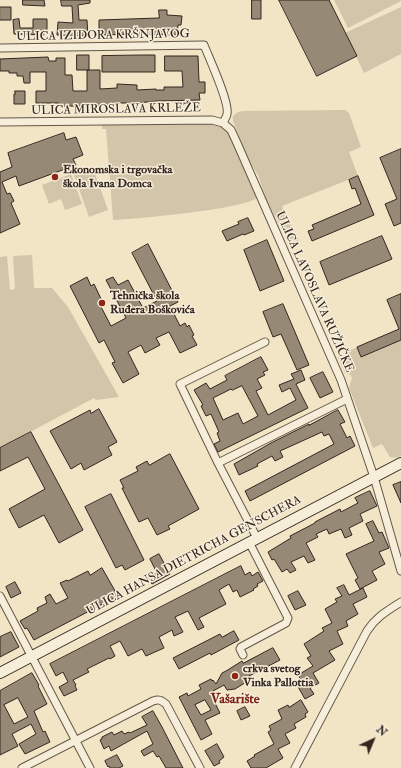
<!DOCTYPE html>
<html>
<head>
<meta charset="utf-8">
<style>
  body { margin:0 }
  #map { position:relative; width:401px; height:768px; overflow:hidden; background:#f2e5c6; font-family:"IM FELL Double Pica",serif }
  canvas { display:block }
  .north { position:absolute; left:353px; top:720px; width:40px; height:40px; -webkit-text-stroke:3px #f7eeda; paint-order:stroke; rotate:44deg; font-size:11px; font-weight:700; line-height:16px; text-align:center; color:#33261f }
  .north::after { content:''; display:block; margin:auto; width:14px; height:18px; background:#33261f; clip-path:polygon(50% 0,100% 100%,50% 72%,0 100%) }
</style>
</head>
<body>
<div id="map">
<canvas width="401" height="768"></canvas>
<div class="north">N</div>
</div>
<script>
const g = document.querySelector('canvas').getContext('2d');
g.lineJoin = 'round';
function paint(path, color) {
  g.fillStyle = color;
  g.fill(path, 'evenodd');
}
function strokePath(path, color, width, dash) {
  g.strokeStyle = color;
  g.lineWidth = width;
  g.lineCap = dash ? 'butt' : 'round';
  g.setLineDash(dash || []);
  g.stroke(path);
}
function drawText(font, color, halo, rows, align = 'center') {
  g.font = font + ' "IM FELL Double Pica",serif';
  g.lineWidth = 3;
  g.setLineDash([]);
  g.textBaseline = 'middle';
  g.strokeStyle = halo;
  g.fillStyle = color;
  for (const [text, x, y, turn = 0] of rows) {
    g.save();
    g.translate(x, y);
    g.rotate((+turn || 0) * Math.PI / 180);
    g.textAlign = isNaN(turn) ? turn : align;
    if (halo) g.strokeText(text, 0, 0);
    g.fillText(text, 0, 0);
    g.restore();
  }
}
paint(new Path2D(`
  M334,0H401V1L348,28Z
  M401,7V54L364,73L345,33Z
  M345,110L349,113L361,147L349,152L358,176L282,206L299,240L292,247L267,202L258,175L248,159L233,121V116L238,112L243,111Z
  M215,123L223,127L231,137L258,197C248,209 134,219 113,220L106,129H102V124Z
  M93,168L108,210L89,217L74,175Z
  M71,174L82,204L65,210L61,199L49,204L42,185Z
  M32,255L34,288H52L68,307L119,397L96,400L94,398L0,448V257L7,256L10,290L15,289L13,256Z
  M401,340V456L396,458L390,457L382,444L373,448L349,388L352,378L351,375L345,373L338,357L357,347L361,357Z`), '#d2c5aa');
const building = new Path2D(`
  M23,0H44L45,6L23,5Z
  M61,0H90V3L78,5L79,20H87L88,36L57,35L58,22L73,23L72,6H62Z
  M252,0H261V19H252Z
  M279,0H329L357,56L317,76Z
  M0,7H11V20H0Z
  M159,10H167V15L182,16L181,25H178L177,35L142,34L99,35V20L159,18Z
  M19,19L20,28H33V19H47V31H43L44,35L14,34L13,20Z
  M77,55H89V70H77Z
  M141,55H155V72H102V56Z
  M165,56H198L199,82H205V93H199L200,100L157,101L137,103H112V105L77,106H59V103H36V91H46V72H30V83H24L23,76H17V73H9V71H0V59L48,57L49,61H56V58H65V75H72L73,91H87V70H100V89L117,88V84L137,85V90L156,89V90H164V87H183L182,71H165Z
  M15,91H25V104H14V94H15Z
  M64,133L66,140L76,137L83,155L73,159L76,165L19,186L16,176L2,182L7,194L10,193L14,201L11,203L20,224L0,233V172L12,167L8,153Z
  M401,149V223L394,226L385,204L397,199L380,158Z
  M358,176L374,215L312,241L308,231L314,229L312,225L361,204L355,188L352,189L349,180Z
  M248,218L254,231L244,235L243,234L227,241L222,231L239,224L238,222Z
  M382,236L392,259L329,285L320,262Z
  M267,240L284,281L260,291L244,250Z
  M148,244L178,302L170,306L180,326L185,323L187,327L189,325L194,335L192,336L197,345L180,353L169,332L156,338L160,345L145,353L141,345L128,352L139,374L123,383L112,363L115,362L104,340L99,343L70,286L87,277L91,286L94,284L103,303L100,305L111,326L126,318L106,280L113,277L118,285L128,280L143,308L157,301L132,253Z
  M401,294V340L361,357L357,347L399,329L387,300Z
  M283,304L309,365L297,370L281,334L273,337L263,312Z
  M261,357L268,370L263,372L265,375L257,379L262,388L256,391L268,415L296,400L290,388L282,392L279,385L294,379L291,374L301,370L305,380L296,384L308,408L218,452L214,444L220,441L217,433L219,432L211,414L206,416L201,406L203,405L194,390L206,383L210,389L227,380L225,376ZM242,386L258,416L243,424L238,413L223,420L213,398L231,389L232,390Z
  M323,372L333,392L320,398L310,378Z
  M99,409L117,442L108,447L112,455L84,470L81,463L71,469L50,431L90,410L91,413Z
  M338,410L345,422L340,424L347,438L350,436L355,446L250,501L245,491L334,444L329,434L324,436L322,432L280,451L283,457L275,461L272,456L257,464L258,466L239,475L234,464L271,443L309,424V425Z
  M31,432L83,530L59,543L44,515L19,528L9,509L45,489L28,457L0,471V448Z
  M170,454L199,509L168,526L170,529L157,535L148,518L139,522L122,488H124L120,480L138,471L136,467L147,461L149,465Z
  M401,482V503L393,485Z
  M370,491L377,506L360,514L363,521L349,528L352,535L345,538L341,529L329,534L327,529L316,534L318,537L306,543L315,560L308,563L304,556L291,562L296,570L290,573L287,569L282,572L274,559L272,560L268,552L291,538L290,536L315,523V522L340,509L341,512L358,503L355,498Z
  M111,494L144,560L125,570L122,565L116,568L85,507Z
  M373,521L379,533L382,532L389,548L379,552L385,564L372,571L377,580L360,589L355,580L358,578L346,554L374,541L366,524Z
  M159,554L170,574L152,584L148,578L157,573L150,559Z
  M241,566L245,575L250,572L252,576L258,572L263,581L257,584L258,586L253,589L254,590L240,597L237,590L233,592L229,584L219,590L226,604L199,618L204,627L198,630L188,611L175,617L183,632L174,636L172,630L159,637L164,648L146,656L142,649L128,656L120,641L110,646L115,656L110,659L109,658L87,669L89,672L73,680L76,685L75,686L77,690L64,696L59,687L68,682L63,672L56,676L50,664Z
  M102,568L118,596L34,640L27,628L25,629L20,621L38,611L37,608L47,603L45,597L50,594L56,604L68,598L60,583L67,580L68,581L88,571L90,575Z
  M15,582L21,593L11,598L6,587Z
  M344,585L349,595L363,588L367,597L353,604L358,614L346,621L348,626L337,631L343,644L329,651L335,660L313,673L319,683L310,688L314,694L305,699L297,685L302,682L298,675L313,666L307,658L311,656L304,644L324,631L322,628L332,623L325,609L337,602L335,599L342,596L337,588Z
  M298,591L306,605L295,610L288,596Z
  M234,631L239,640L211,655L210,653L179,669L173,658L220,634L222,637Z
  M11,632L19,647L0,657V637Z
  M273,648L280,660L249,676L251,679L235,689L227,690L224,685L213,691L214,694L211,695L220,713L205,720L212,734L201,740L179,697L187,693L188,696L201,689L199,685L211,679L212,681L213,680L216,684L222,673L226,671L242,661L243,663ZM205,700L211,710L201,715L195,705Z
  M32,673L39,685L38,686L47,704L34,711L43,732L45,731L50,742L25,754L19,744L36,734L31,724L12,734L18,746L0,755V691ZM18,698L28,717L14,724L4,705Z
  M301,700L308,712L305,714L306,717L294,724L296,728L285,734L290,743L278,749L283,758L266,768H251L247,761L255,756L254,755L274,744L268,732L271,730L269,726L282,719L278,710L288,705L289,707Z
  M245,707L250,716L241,720L237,711Z
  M153,711L162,727L183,768H166L159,756L157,757L153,751L144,756L141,751L153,744L147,731L111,751L109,746L104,749L100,740L102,739V737L112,732L114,735L122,731L124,734L129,732L130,733L147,725L142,717Z
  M217,744L224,757L219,761L220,763L214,766L205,751Z
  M117,755L123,766L119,768H110L109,766L108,767L105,761Z`);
paint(building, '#968976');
strokePath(building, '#33261f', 1);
const minor = new Path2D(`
  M0,48L204,45C209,58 230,103 227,114C227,117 224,120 223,123L212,120L0,122
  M223,123L231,130L237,143L341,380L374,477L401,571
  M218,463L347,399
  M257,538L218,463L180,384L265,342
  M0,596L90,768
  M243,655L240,649L241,647L286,623L288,618L249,542
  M22,768L153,701C159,699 161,700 166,704L200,768
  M295,768L367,631C376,617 387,611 401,602`);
const secondary = new Path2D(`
  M0,673L401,463`);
strokePath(minor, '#635649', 9);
strokePath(secondary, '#33261f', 12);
strokePath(minor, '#f7eeda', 7);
strokePath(secondary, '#f7eeda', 10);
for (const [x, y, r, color] of [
  [55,177,4,"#8f2418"],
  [102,303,4,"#8f2418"],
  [235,676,4,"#8f2418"]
]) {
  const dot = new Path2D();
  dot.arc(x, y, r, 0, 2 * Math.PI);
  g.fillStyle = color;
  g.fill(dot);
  strokePath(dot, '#f7eeda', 1.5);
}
drawText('12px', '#33261f', '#f7eeda', [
  ["ULICA IZIDORA KRŠNJAVOG",103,36,-1],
  ["ULICA MIROSLAVA KRLEŽE",116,110,-1],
  ["ULICA LAVOSLAVA RUŽIČKE",314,292,66],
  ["ULICA HANSA DIETRICHA GENSCHERA",194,556,-28]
]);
drawText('bold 12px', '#33261f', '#f7eeda', [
  ["Ekonomska i trgovačka",63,170],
  ["škola Ivana Domca",63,184],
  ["Tehnička škola",110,296],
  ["Ruđera Boškovića",110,310],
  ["crkva svetog",243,669],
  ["Vinka Pallottia",243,683]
], 'left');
drawText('bold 14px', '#7a1f14', '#f7eeda', [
  ["Vašarište",235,700]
]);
</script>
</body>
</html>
